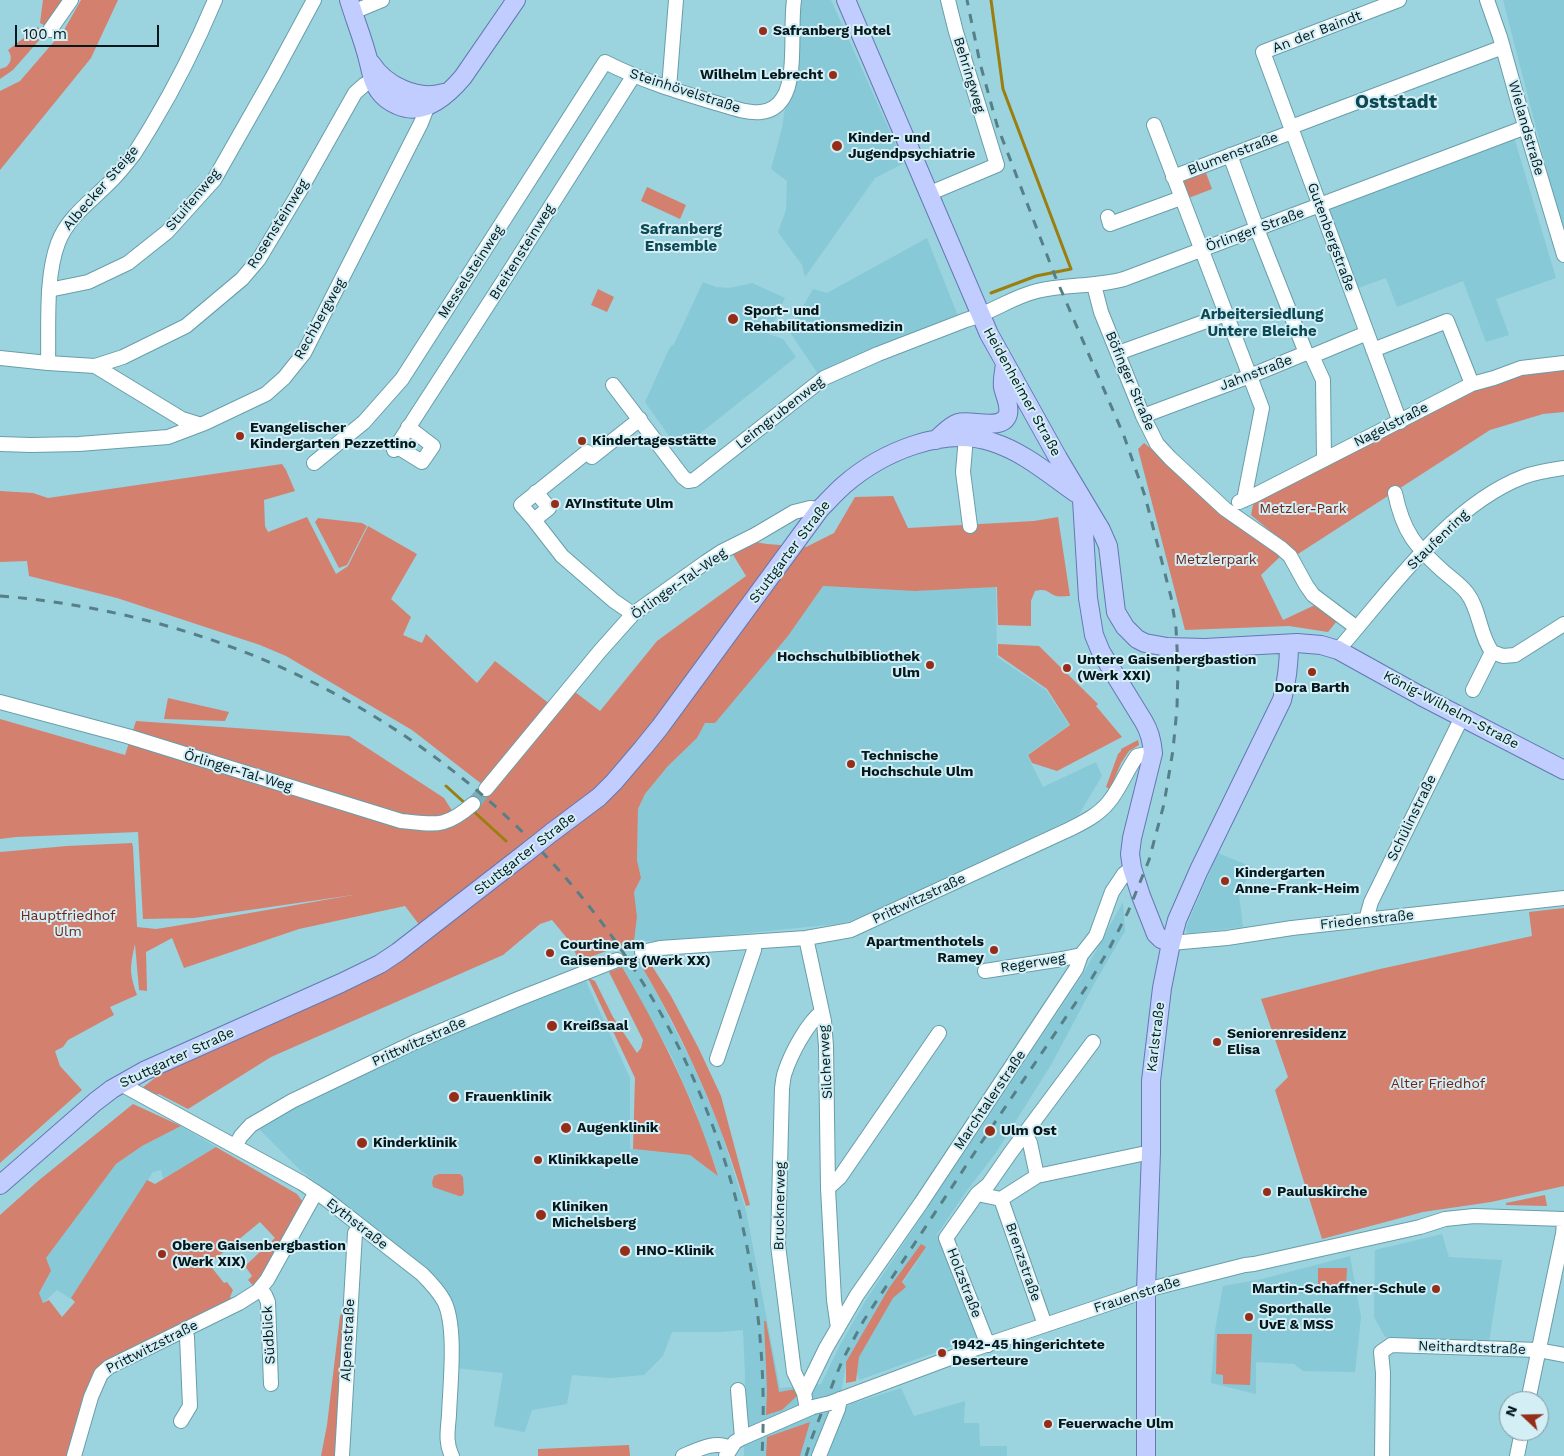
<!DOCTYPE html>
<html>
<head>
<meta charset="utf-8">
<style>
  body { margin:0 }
  #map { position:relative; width:1564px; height:1456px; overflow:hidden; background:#9bd3df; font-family:"Work Sans",sans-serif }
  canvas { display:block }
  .north { position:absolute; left:1499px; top:1391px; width:50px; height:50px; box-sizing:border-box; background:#d3eef5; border:1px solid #80999f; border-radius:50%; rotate:291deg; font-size:14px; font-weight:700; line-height:20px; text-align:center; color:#03191d }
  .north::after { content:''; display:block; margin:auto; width:18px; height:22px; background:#962d19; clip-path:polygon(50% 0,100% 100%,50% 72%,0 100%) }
  .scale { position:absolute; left:15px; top:25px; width:144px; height:22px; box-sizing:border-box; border:2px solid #03191d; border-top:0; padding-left:6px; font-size:15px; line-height:18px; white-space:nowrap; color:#03191d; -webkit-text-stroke:4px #d3eef5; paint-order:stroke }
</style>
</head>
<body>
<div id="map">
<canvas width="1564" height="1456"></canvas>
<div class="north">N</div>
<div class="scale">100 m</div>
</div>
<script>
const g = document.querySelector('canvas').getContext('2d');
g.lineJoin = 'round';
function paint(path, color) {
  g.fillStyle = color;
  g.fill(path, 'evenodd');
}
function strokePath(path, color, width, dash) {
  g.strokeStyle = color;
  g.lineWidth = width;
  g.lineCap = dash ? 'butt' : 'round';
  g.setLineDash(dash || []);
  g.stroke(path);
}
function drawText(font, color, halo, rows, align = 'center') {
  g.font = font + ' "Work Sans",sans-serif';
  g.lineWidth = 4;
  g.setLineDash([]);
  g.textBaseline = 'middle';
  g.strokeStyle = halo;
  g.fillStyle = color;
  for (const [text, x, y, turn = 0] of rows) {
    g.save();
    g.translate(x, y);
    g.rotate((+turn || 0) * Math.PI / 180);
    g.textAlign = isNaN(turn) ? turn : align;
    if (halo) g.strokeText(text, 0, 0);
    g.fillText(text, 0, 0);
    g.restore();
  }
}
paint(new Path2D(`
  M801,0H831L904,163L875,178L805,277L802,265L778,232L786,210L787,181L771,169L782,128L784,115L796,60Z
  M1503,0H1564V236Z
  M1514,137L1556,278L1496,299L1509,335L1486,342L1463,281L1397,307L1386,278L1358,288L1327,208Z
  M927,238L958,316L818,374L789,331L813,289L827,293Z
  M703,282L716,287L730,288L752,283L785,298L768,334L783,339L796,357L682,448L674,443L645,402L670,347L674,344Z
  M823,586L915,591L996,587L997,657L1046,690L1069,725L1027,755L1043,787L1096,762L1102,776L1078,816L885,906L850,921L838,924L668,941H634L637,917L634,892L641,878L637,860L638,809L645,794L668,766L697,738L705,723L788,636Z
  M1218,853L1252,867L1239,895L1243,927L1191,933L1187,932L1186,927Z
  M1123,902L1125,931L1094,984L1051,1065L995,1154L965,1193L936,1236L942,1232L978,1337L859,1380L853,1361L883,1310L925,1251L879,1309L846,1365L840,1399L819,1456H744L745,1373L743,1330L721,1332H672L663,1356L644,1375L610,1378L572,1375L567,1404L532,1410L525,1431L524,1432L494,1426L503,1373L455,1368L453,1312L383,1239L327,1190L300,1170L258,1128L279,1114L410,1050L585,979L630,1078V1149L690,1155L718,1175L694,1107L671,1055L622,967L639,962L657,994L692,1063L719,1125L746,1211L780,1388L821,1384L840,1345L866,1300L1082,976Z
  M181,1126L216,1147L163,1179L161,1170L153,1172L71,1299L57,1290L43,1303L39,1293L51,1272L45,1258L116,1164L142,1146Z
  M1442,1234L1449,1257L1502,1260L1489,1342L1385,1337L1374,1317L1375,1250Z
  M1350,1256L1361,1317L1355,1372L1303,1371L1294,1364L1256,1362V1394L1211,1383L1215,1330L1223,1286L1262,1279Z
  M901,1388L914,1416L965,1401L964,1423H979L980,1446H1007V1456H824L840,1411L851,1404Z`), '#87c9d7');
paint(new Path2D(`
  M43,0H62L53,21L46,26L40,23Z
  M81,0H118L91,58L0,170V91L20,81L64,30Z
  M38,27C42,30 43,33 41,38L13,70L0,79V69L6,67C12,62 12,56 8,50Z
  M1205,170L1212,189L1186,199L1180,185L1182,178Z
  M647,187L686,205L680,219L641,201Z
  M598,289L614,297L607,312L591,305Z
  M1564,369V412L1543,414L1490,430L1298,554L1251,515L1255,495L1494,378Z
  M1144,443L1284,553L1261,575L1283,620L1315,605L1337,621L1328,632L1289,626L1185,630L1138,449Z
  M282,464L286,470L295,491L264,500L265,526L268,532L307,517L336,574L348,566L368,526L417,554L391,599L411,617L403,635L422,643L426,634L477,683L495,661L551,705L483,785L412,730L286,656L260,645L117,598L29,576L27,561L0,562V491L33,493L48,498Z
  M893,496L908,528L1034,521L1058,517L1070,596C1066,596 1060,597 1056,596C1047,593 1048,588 1035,591L1031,601V626L998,625L997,587L915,591L823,586L788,636L715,723H705L697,738L668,766L645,794L638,809L637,860L641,878L634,892L637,917L634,941L579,961L571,943L552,920L540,924L503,955L271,1057L188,1109L159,1094L153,1095L142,1088L169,1067L424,931L405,906L299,929L184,968L172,938L146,952L147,991L139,990L135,944C130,967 129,972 137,995L110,1007L114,1015L68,1040L63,1047L55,1051L60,1066L82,1090L0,1163V852L67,846L132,843L133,847L137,927L156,929L175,926L353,895L194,918L143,919L138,832L16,837L0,839V719L125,755L136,721L349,736L444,798L458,820L467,813L505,771L571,689L600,711L657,641L746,576L732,553L755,542L767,544L806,547L834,533L855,497Z
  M318,518L362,523L367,526L347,565L339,568L315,522Z
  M998,644L1039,646L1098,704L1096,706L1122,737L1057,771L1032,763L1028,755L1070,725L1047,689L998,655Z
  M168,698L229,712L225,721L164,719Z
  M1138,740L1139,745L1129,751L1121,763L1110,789L1106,787L1118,754L1121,751V749Z
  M1564,908V1186L1491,1202L1423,1212L1322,1239L1275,1090L1288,1077L1261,999L1380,969L1532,936L1529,912Z
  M647,958L671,996L698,1047L721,1096L750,1205L746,1206C720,1118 686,1041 639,962Z
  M622,967C662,1035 695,1101 718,1176L690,1155L633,1149L635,1078L588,978L595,981L613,1017L637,1053L641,1048L643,1040L609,972Z
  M133,1104L181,1126L142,1146L116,1164L46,1258L51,1271L39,1293L43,1303L49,1300L62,1317L75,1302L71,1298L147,1180L155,1184L216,1147L297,1194L303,1202L258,1291L248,1280L252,1276L245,1266L275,1238L260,1222L209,1264L224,1283L227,1282L233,1290L230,1297L235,1305L100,1366L89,1394L70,1456H0V1215L38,1181Z
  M439,1174H460L463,1177L464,1193L462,1196H459L433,1187L432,1182L434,1176Z
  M1545,1195L1547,1206L1506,1205V1203Z
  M921,1244L926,1247L902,1282L906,1287L893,1298L859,1357L856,1381L846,1383V1362L889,1288Z
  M1318,1268H1347L1346,1287L1318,1286Z
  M346,1307L337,1456H321L327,1425L340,1316Z
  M764,1321H766L779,1392L796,1389L798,1395L782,1410L766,1415L767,1390Z
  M1217,1334H1252L1250,1385L1223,1384V1375L1216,1374Z
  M810,1422L800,1456H766L767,1437Z
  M629,1445L630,1456H538V1449Z`), '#d4806e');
strokePath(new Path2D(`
  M991,293L1036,276L1071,269L1003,89L991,0
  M446,786L467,805
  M471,809L506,841`), '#9a7e0f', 3);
strokePath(new Path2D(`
  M473,804L486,789`), '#7daeb8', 14, [14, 7]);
const minor = new Path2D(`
  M1399,0L1263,52L1400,422
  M1487,0L1500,37L1521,112L1564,255
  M353,12L382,0
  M50,30L71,0
  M669,88L676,0
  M1154,125L1262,408L1244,500
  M1291,127L1503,47
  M1230,155L1257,229L1306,353
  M1173,177L1292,132
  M928,194L997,165L956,32L948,0
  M1108,217L1110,224L1181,198
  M1094,285L1101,312L1143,416L1157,444L1170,458L1225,509L1281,548L1290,556L1306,585L1313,595L1357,628
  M49,290L88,282L128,263L167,232L214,180L273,76L314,0
  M1373,350L1447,321L1472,384
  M1118,353L1226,314
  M1312,356L1323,380L1324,459
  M0,358L48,363L95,366L123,357L186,326L242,279L259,259L298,194L355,93L364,85L381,75
  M48,363C49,326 45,278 58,243C68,216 93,200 112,180C120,172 127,163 134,154C140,145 146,135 152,125C176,85 197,43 215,0
  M95,366L182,419L198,424
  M613,385L683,477L688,481L694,480L824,378L878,354L966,320C991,313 1012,297 1037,291C1066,284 1096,287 1124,279L1526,127
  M1143,416L1250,376L1306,353L1312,356L1367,333
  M966,437L963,472L970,526
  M0,444L31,445L79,444L168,437L205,423L266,394L284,378L304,353L421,123L428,105L429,99
  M396,446L422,462L433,446L408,427
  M394,450L504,280L634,75
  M314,463L364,422L402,379L605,62C640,80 679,92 716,103C729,107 749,114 761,112C771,111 778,106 783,98C797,77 790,27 794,0
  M536,492L549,508L534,520L521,505L587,452L592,457L640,419
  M1395,493C1403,532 1415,546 1444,572C1451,578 1461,585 1467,593C1480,610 1479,634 1492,652
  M1239,502L1255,495L1472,384L1494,378L1521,368L1564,363
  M534,520L562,556L614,601L633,614
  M1338,650C1390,591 1448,506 1523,477C1536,472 1550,470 1564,468
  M1492,652L1503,656L1515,655L1564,624
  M1473,690L1492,652
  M0,702L127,736L401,821C436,824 444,829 473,804
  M486,789L600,651L633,614L706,562L721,552L755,535L794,512L810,508L820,509
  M1366,920L1371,902L1462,717
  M806,938L824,1021L826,1046L828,1188L834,1300L838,1328
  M1171,943L1227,938L1292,928L1564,898
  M642,952L660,948L806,938L851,930L1070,829C1084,822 1098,815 1108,803C1120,789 1126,771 1137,756L1153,753
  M985,971L1062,959L1081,955
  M717,1059L754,950V942
  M121,1084L302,1183L326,1199L422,1274C430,1282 438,1290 444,1301C457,1326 450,1386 449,1415C448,1429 445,1443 452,1456
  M1025,1133L1030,1143L1037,1176
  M235,1146L241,1136L251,1125L292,1101L415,1042L518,999L617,960
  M828,1188L840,1177L939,1033
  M977,1194L988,1185L1011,1152L1093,1042
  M1001,1199L1037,1176L1151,1152
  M1001,1199L1045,1325
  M260,1289L265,1295L268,1302L271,1384
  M988,1345L946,1238L977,1194L1001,1199
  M738,1390L742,1438
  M804,1393L826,1348L857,1295L921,1203L1076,969L1081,955L1096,936L1112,892L1124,874L1132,868
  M1528,1401L1563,1234L1564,1222
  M830,1403L977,1348L1122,1299L1146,1290L1245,1265L1254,1264L1420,1227L1445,1219L1474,1216L1564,1219
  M807,1409L804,1393L794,1372L778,1245L782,1088C783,1083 783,1077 785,1072C791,1054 807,1023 822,1012
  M181,1421L190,1406L187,1337L184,1330
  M74,1456L91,1397L101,1374L109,1367L239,1303L258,1291L267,1280L316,1192
  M342,1456L355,1233L360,1226
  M683,1456C697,1450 715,1440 730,1448
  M726,1456L735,1442L742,1438L813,1407
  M819,1456L838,1409L840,1399
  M1382,1456L1383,1373L1381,1352L1391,1345L1538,1350L1564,1355
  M1517,1456L1522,1431`);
const major = new Path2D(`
  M349,0C355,20 363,39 368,59C371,70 372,82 379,91C384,98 390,102 397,105C423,117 447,96 463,77L516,0
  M846,0L989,334L1058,458L1101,530L1108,546L1116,612L1125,627L1137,639L1145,643L1167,647L1205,648L1297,643L1321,645L1338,650L1421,696L1564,770
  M371,63C385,85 417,101 443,93
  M936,440C943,434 949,426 958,423C971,419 1003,432 1008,414C1010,405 1005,396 1003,387C1002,380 1004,372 1005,364
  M1082,500L1088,598L1094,635L1101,652L1144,722C1150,732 1152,741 1153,753L1132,838L1130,854L1132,868L1141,896L1156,934L1161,939L1171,943
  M551,833L599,797L614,782L643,748L660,727L820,509C828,501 836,492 844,485C882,452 943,426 992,442C1024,452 1050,475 1076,493
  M0,1185L95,1102L112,1089L144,1071L341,983L380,964L398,952L527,852
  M1146,1456V1290L1151,1152V1081L1162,988L1171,943L1177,920L1199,870L1282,700C1287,681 1289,663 1289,644`);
strokePath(minor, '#689eaa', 16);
strokePath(major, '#6379b0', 20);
strokePath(minor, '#fff', 14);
strokePath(major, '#c1cdff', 18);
strokePath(new Path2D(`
  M0,596C449,632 786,1003 762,1456
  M806,1456L811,1440L835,1378L843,1359L864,1320L979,1146L1089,983L1109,949L1128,912L1149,860L1164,804L1173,750L1177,708L1178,667L1176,628L1171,597L1145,496L1124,436L1055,276L997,125L980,63L967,0`), '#567f87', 3, [9, 9]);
const minorBridge = new Path2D(`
  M813,1407L830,1403`);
const majorBridge = new Path2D(`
  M527,852L551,833`);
strokePath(minorBridge, '#689eaa', 16, []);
strokePath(majorBridge, '#6379b0', 20, []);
strokePath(minorBridge, '#fff', 14);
strokePath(majorBridge, '#c1cdff', 18);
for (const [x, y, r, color] of [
  [763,31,5,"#962d19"],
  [833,75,5,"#962d19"],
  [837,146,6,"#962d19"],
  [733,319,6,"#962d19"],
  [240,436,5,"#962d19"],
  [582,441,5,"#962d19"],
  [555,504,5,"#962d19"],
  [930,665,5,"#962d19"],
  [1067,668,5,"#962d19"],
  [1312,672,5,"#962d19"],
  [851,764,5,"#962d19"],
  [1225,881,5,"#962d19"],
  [994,950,5,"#962d19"],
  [550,953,5,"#962d19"],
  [552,1026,6,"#962d19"],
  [1217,1042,5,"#962d19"],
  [454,1097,6,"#962d19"],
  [566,1128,6,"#962d19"],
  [990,1131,6,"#962d19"],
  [362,1143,6,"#962d19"],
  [538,1160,5,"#962d19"],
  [1267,1192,5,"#962d19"],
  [541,1215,6,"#962d19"],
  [625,1251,6,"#962d19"],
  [162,1254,5,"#962d19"],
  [1436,1289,5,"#962d19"],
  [1249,1317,5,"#962d19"],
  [942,1353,5,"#962d19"],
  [1048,1424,5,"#962d19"]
]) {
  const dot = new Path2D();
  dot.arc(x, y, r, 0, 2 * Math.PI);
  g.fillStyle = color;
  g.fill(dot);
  strokePath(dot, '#d3eef5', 2);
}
drawText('bold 14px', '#03191d', '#d3eef5', [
  ["Safranberg Hotel",773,31],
  ["Wilhelm Lebrecht",823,75,"right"],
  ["Kinder- und",848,138],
  ["Jugendpsychiatrie",848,154],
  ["Sport- und",744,311],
  ["Rehabilitationsmedizin",744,327],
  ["Evangelischer",250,428],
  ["Kindergarten Pezzettino",250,444],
  ["Kindertagesstätte",592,441],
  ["AYInstitute Ulm",565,504],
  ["Hochschulbibliothek",920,657,"right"],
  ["Ulm",920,673,"right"],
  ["Untere Gaisenbergbastion",1077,660],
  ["(Werk XXI)",1077,676],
  ["Dora Barth",1312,688,"center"],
  ["Technische",861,756],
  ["Hochschule Ulm",861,772],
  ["Kindergarten",1235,873],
  ["Anne-Frank-Heim",1235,889],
  ["Apartmenthotels",984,942,"right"],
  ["Ramey",984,958,"right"],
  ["Courtine am",560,945],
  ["Gaisenberg (Werk XX)",560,961],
  ["Kreißsaal",563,1026],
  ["Seniorenresidenz",1227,1034],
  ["Elisa",1227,1050],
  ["Frauenklinik",465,1097],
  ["Augenklinik",577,1128],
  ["Ulm Ost",1001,1131],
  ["Kinderklinik",373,1143],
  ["Klinikkapelle",548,1160],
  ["Pauluskirche",1277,1192],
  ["Kliniken",552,1207],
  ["Michelsberg",552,1223],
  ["Obere Gaisenbergbastion",172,1246],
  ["(Werk XIX)",172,1262],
  ["HNO-Klinik",636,1251],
  ["Martin-Schaffner-Schule",1426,1289,"right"],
  ["Sporthalle",1259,1309],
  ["UvE & MSS",1259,1325],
  ["1942-45 hingerichtete",952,1345],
  ["Deserteure",952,1361],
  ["Feuerwache Ulm",1058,1424]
], 'left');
drawText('14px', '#03191d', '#d3eef5', [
  ["An der Baindt",1317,32,-21],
  ["Behringweg",969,75,73],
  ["Steinhövelstraße",685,91,18],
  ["Wielandstraße",1526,128,74],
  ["Blumenstraße",1233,154,-21],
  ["Albecker Steige",101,188,-49],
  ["Stuifenweg",193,200,-50],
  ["Rosensteinweg",278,224,-58],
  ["Örlinger Straße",1255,230,-20],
  ["Gutenbergstraße",1331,237,70],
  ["Breitensteinweg",522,252,-58],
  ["Messelsteinweg",471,272,-57],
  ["Rechbergweg",320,319,-61],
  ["Jahnstraße",1256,373,-21],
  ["Böfinger Straße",1130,381,67],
  ["Heidenheimer Straße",1022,392,61],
  ["Leimgrubenweg",780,413,-38],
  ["Nagelstraße",1391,425,-27],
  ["Staufenring",1438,540,-44],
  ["Stuttgarter Straße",790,552,-53],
  ["Örlinger-Tal-Weg",679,584,-35],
  ["König-Wilhelm-Straße",1451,710,28],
  ["Örlinger-Tal-Weg",238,771,17],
  ["Schülinstraße",1412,818,-64],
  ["Stuttgarter Straße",525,854,-38],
  ["Prittwitzstraße",919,899,-25],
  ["Friedenstraße",1367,920,-6],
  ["Regerweg",1033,963,-9],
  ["Karlstraße",1156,1037,-83],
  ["Prittwitzstraße",419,1042,-24],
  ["Stuttgarter Straße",177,1058,-25],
  ["Silcherweg",826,1062,-93],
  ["Marchtalerstraße",990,1100,-56],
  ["Brucknerweg",780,1206,-89],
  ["Eythstraße",357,1224,38],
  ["Brenzstraße",1023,1262,71],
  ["Holzstraße",964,1283,69],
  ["Frauenstraße",1137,1295,-18],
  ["Südblick",269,1335,-93],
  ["Alpenstraße",348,1340,-87],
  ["Prittwitzstraße",152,1347,-27],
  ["Neithardtstraße",1472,1348,2]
]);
drawText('14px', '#6f2517', '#d3eef5', [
  ["Metzler-Park",1303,509],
  ["Metzlerpark",1216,560],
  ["Hauptfriedhof",68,916],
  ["Ulm",68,932],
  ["Alter Friedhof",1438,1084]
]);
drawText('bold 15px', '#0d4954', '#d3eef5', [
  ["Safranberg",681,230],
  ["Ensemble",681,247],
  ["Arbeitersiedlung",1262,315],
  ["Untere Bleiche",1262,332]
]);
drawText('bold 19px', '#0d4954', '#d3eef5', [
  ["Oststadt",1396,102]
]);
</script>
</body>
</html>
